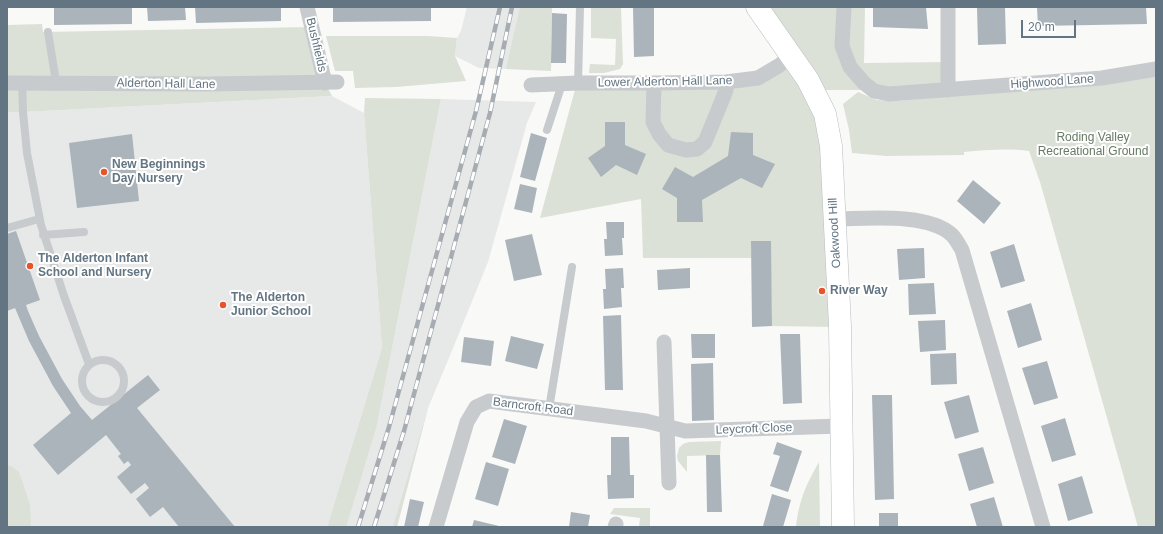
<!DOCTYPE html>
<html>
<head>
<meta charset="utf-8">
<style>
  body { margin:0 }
  #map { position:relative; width:1163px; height:534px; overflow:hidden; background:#f9f9f7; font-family:Arial,sans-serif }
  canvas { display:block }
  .frame { position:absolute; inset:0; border:8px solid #637582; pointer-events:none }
  .scale { position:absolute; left:1021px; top:20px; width:55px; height:18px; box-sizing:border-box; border:2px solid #637582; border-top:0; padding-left:5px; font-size:12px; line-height:14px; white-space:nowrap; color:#637582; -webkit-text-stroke:3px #fff; paint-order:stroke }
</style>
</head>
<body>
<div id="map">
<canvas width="1163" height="534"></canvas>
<div class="frame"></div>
<div class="scale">20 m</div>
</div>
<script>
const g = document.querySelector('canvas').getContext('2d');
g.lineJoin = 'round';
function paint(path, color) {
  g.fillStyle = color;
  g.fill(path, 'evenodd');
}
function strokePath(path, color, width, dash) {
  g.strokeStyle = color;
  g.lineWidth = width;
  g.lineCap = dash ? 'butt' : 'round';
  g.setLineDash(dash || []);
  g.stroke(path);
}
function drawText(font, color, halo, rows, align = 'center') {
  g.font = font + ' Arial,sans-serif';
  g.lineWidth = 4;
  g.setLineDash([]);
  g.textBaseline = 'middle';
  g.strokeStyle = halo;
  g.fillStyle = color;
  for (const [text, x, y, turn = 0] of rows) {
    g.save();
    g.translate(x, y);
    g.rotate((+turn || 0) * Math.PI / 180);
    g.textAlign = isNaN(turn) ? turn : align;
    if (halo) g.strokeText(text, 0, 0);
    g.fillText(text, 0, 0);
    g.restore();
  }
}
paint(new Path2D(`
  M467,7H548L540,70L479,68L455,56L457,38L461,31Z
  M332,96L364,113L382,348L327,527H7V112H23Z
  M441,99L536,102L527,123L488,262L449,358L428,408L397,527H333L377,425Z`), '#e7e8e8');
paint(new Path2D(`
  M520,7H552L551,71L506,69Z
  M591,7H621L623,64L620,69L604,73H589L590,64L615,65L616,39L591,38Z
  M757,7H865L864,63L948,62V90H813Z
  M42,24L43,32L311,27L325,83L332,96L23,112H7V25Z
  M326,36H428L457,38L455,56L466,81L396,87L355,88L353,71H335Z
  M790,59L822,115L837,327L772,326L770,241H751L752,258H643L641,199L540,218L576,86H650L658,137L700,151L729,84Z
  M1156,75V527H1138L1040,182L1029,151C1007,148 986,150 964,152V155L886,156L852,153L849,130L843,104L858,92L877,100L898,101Z
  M726,82L697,149L659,134L654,83Z
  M365,98L441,99L377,425L346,527H327L382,348L364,113Z
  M428,408L397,527H393Z
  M721,441L720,455L687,456V472L678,461L677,456L679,448L683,444L689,442Z
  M819,462L820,527H796C799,500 806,485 819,462Z
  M7,465L11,466L19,472L30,505L31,527H7Z
  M614,508H650V527H639L640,518L610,514Z`), '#dbe1d7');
paint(new Path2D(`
  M54,7H132V24L54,25Z
  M147,7H185L186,20L148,21Z
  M195,7H281V21L196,23Z
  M333,7H431V21L333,22Z
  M633,7H654V56L634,57Z
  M873,7H926L928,29L873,27Z
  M977,7H1005L1006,44L978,45Z
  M1037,7H1146L1147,24L1038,26Z
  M552,13L567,14L566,63H551Z
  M605,122H625V145L646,154L637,175L616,165L601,177L588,158L605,146Z
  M731,132L753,133V155L775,164L762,188L741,178L702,200L703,222H677V198L662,189L675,167L693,177L728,156Z
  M531,133L547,138L535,181L520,177Z
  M132,134L139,201L77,208L69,143Z
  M973,180L1001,203L984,224L957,201Z
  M520,184L537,188L532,213L514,209Z
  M606,222H624V238H622L623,255L605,256L604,239H607Z
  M16,231L40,300L26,305L28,311L39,336L62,379L80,406L92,420L148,375L160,390L137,408L235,527H179L163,507L150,517L136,499L149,488L145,483L131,494L117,477L131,465L128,461L124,464L118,456L121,454L106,435L58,475L33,445L71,413L53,386L29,341L15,308L7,311V234Z
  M532,234L542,275L514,281L505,240Z
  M751,241H771L772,326L752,327Z
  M1014,244L1025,281L1001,288L990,252Z
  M924,248L925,278L899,280L897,249Z
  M623,268L624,288H621L622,307L604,309L603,289H606L605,269Z
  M690,268V288L658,290L657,270Z
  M934,283L936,314L909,315L908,284Z
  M1031,303L1042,340L1018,348L1007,311Z
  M621,315L623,390H605L603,316Z
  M945,320L946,350L920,352L918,321Z
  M691,334H715V358H692Z
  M780,334H800L802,403L783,404Z
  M511,336L544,344L537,369L505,361Z
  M464,337L494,341L491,366L461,362Z
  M956,353L957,384L931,385L930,354Z
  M1047,361L1058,398L1034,405L1022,368Z
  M713,363L714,420L692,421L691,364Z
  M872,395H892L894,499L875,500Z
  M969,395L979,432L955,439L944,402Z
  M1065,418L1076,455L1052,462L1041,426Z
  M504,419L527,426L515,464L492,457Z
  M611,437H629L630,475H634V498L608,499L607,475H611Z
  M777,442L802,451L788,492L770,486L780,456L773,454Z
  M983,447L994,483L969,491L958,454Z
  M706,455H720L722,512H707Z
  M486,462L509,469L498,506L475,499Z
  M1082,476L1093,513L1068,521L1058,484Z
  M772,494L791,500L783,527L763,526Z
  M994,497L1003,527H977L970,504Z
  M410,499L424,502L418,527H404Z
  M571,512L590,515L588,527H569Z
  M879,513H898V527H879Z
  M474,520L499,526V527H472Z`), '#abb4ba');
const secondary = new Path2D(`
  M757,7L808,80L825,114L831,146L840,326L843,527`);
strokePath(secondary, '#b7bdc1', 23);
strokePath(new Path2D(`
  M48,32L56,82
  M22,82L23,112L27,153L41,225L64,296L89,364
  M578,83L580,7
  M547,130L562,84
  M7,228L39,219
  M43,235L84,232
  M82 381a21 21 0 1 1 42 0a21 21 0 1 1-42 0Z
  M549,409L572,267`), '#c7cbce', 8);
strokePath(new Path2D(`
  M307,7L325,83
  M844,7L842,46L850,67L864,83L874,91L889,94L1102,78L1156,69
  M7,83L207,84L337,82
  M654,83L653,122L659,134L668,145L686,150L697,149L705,142L723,98L726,90V82
  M531,85L578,83H654L726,82L758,78L780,65L791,55
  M948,90V7
  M834,219C865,219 928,212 952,235C956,239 959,245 962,250L1043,527
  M664,342L669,483
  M436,527L467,422L476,407L489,401L646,421L685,431L841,426
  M615,527L616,524`), '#c7cbce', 15);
strokePath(secondary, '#fff', 22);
const rail = new Path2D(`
  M358,527L389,427L476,111L500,7
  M374,527L404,431L490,113L512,7`);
strokePath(rail, '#a5acb2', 4.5);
strokePath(rail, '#fff', 3, [9]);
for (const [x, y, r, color] of [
  [104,172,4,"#e75429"],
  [30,266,4,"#e75429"],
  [822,291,4,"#e75429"],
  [223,305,4,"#e75429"]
]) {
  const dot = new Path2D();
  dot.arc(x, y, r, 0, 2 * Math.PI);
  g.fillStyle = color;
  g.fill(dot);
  strokePath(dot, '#fff', 1.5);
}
drawText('12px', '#637582', '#fff', [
  ["Bushfields",316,45,77],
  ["Lower Alderton Hall Lane",665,82,-1],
  ["Highwood Lane",1052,82,-4],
  ["Alderton Hall Lane",166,84,1],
  ["Oakwood Hill",835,233,-93],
  ["Barncroft Road",533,407,7],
  ["Leycroft Close",754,429,-2]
]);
drawText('12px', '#677a63', '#fff', [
  ["Roding Valley",1093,138],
  ["Recreational Ground",1093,152]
]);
drawText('bold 12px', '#637582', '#fff', [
  ["New Beginnings",112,165],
  ["Day Nursery",112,179],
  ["The Alderton Infant",38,259],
  ["School and Nursery",38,273],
  ["River Way",830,291],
  ["The Alderton",231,298],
  ["Junior School",231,312]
], 'left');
</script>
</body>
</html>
